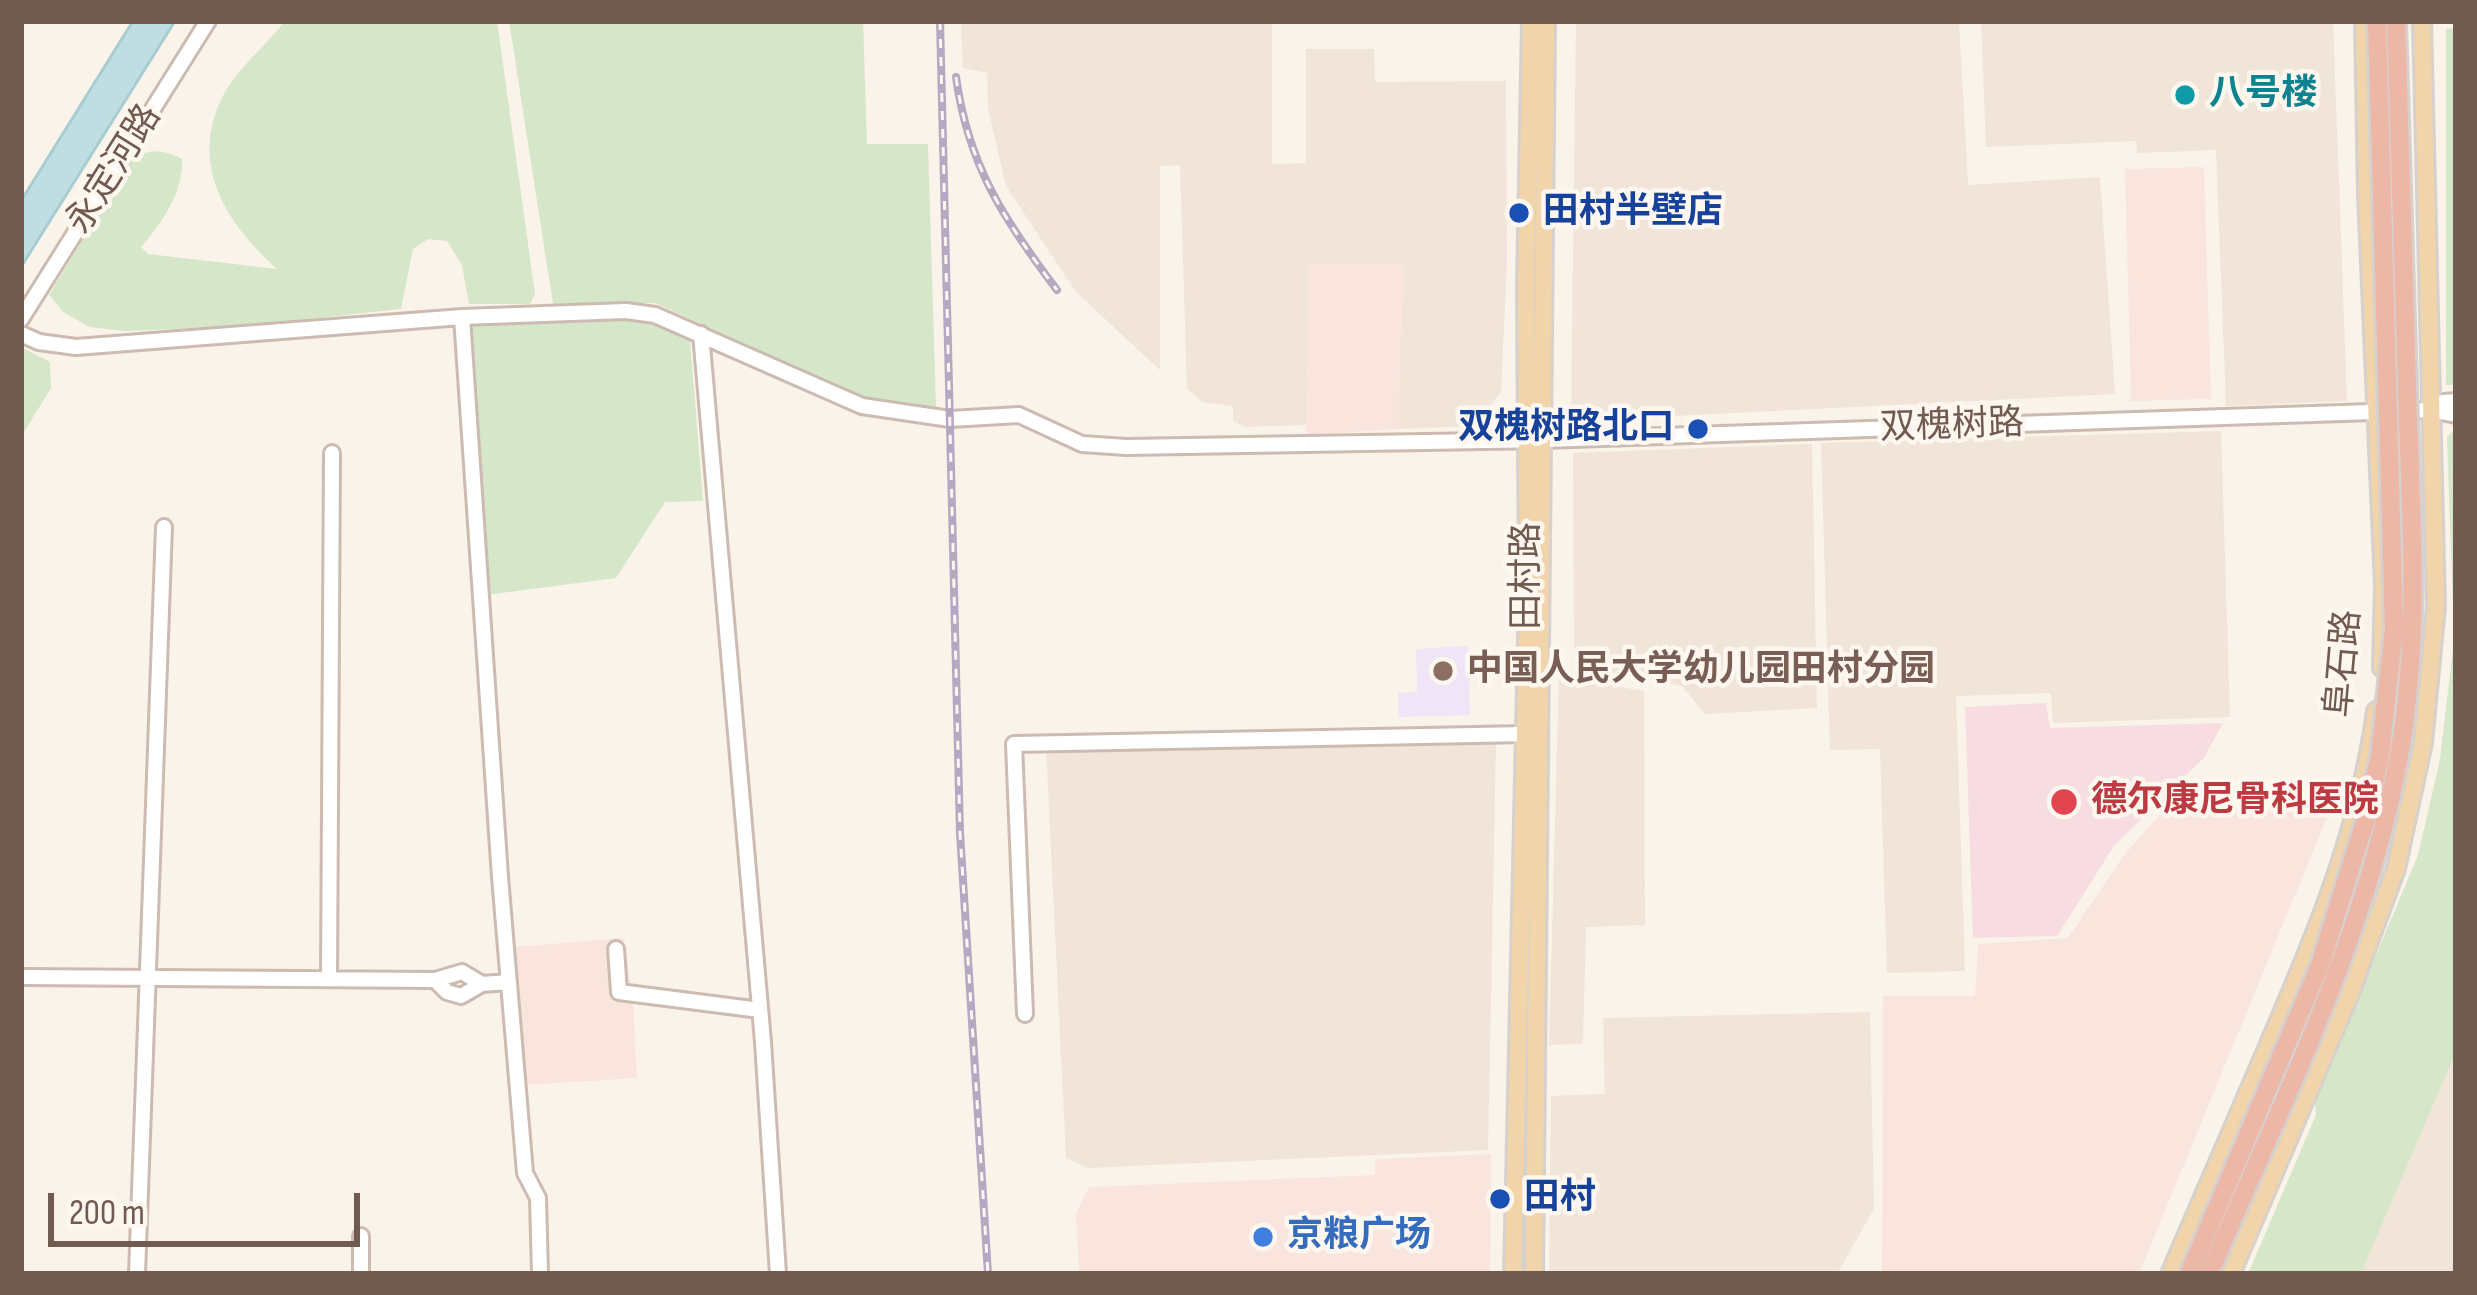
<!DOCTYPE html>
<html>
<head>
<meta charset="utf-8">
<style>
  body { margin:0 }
  #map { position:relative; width:2477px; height:1295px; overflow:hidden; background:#faf3e9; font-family:"Sofia Sans Condensed",sans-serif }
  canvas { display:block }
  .frame { position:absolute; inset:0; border:24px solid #715a4f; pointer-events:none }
  .scale { position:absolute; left:48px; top:1193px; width:312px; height:54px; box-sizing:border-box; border:6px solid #715a4f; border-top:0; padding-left:15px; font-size:36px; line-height:42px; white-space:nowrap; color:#715a4f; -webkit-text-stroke:9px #fdf7ef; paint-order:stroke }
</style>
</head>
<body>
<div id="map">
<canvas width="2477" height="1295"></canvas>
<div class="frame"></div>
<div class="scale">200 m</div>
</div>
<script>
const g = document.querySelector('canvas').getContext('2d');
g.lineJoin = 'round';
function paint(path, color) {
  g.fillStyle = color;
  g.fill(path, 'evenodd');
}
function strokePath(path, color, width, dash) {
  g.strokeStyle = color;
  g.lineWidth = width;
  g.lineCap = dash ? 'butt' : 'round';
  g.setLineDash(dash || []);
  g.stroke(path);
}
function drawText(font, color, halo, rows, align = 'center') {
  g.font = font + ' "Sofia Sans Condensed","Noto Sans SC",sans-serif';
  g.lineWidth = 9;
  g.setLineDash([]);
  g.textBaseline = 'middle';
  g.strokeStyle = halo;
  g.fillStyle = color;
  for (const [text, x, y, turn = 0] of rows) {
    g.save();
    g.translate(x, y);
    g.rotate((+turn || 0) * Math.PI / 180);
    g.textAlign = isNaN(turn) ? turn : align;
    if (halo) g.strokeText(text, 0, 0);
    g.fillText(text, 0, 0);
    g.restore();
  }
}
paint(new Path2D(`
  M961,21H1272V164L1306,163V49H1374L1375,82L1506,81L1507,262L1501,392L1474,426L1398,429L1403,264H1310L1306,425L1244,427L1233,421V406L1202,402L1187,388L1180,165L1160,166V370L1076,292L1006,186L988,108L987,73L963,68Z
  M1576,21H1959L1968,185L2100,177L2115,394L1571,421Z
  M1981,21H2333L2347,401L2226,406L2216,150L2137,153L2136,141L1986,147Z
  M2221,431L2230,717L2053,723L2051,693L1956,696L1965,971L1887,973L1880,749L1830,750L1821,443Z
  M1812,444L1817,708L1705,714L1682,686L1574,666L1573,453Z
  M1559,677L1644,691L1645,925L1586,927L1583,1044L1549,1045Z
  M1359,741L1496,742L1488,1150L1088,1168L1066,1158L1046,746Z
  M1870,1012L1874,1209L1837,1274H1549L1551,1096L1605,1094L1603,1018Z
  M2456,1052V1274H2361L2412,1155Z`), '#f1e4d8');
paint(new Path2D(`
  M2204,167L2211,399L2131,401L2125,169Z
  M1404,263L1398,429L1306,435L1309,264Z
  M2342,781L2139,1274H1882L1883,996H1975L1978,944L2068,938L2124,855L2179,793Z
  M624,938L633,1003L637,1078L524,1085L513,947Z
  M1491,1154L1490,1274H1079L1076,1213L1089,1187L1375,1175V1159Z`), '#f9e5de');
paint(new Path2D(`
  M1468,646L1470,715L1399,717L1398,693L1417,692L1416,649Z`), '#f0e5f6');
paint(new Path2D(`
  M2046,703L2050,728L2223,723L2204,758L2114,846L2057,936L1973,938L1965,707Z`), '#f7dde1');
paint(new Path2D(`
  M285,21H497L535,294L530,304H469L462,265L447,241L428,239L413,249L401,309L245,326L125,331L90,327L63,312L49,295L129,163C148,148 161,148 182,159C184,191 162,223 141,247L148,254L277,269C229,225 190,170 220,102C233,72 265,47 285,21Z
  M509,21H863L867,144H928L936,407L862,400L655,303L553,304Z
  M2456,21V385H2446V29L2455,28Z
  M641,318L690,339L703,501L665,502L616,578L486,595L468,325Z
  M21,347L50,362L51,388L21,437Z
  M2456,429V1052L2361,1274H2248L2316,1115L2315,1101L2418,855L2440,759L2454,640L2447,437Z`), '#d6e6c8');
const water = new Path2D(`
  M133,21H175L21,267V201Z`);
paint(water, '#bfdee2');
strokePath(water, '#a7cdd2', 3);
const minor = new Path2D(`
  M462,317L500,877L525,1173L538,1198L540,1274
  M21,319L208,21
  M21,334L39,342L76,347L462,317L626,311L655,315L862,406L950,419L1019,415L1082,444L1126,447L1544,440L2431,410L2456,415
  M701,334L763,1042L778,1274
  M2431,410L2444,402L2456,401
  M616,949L619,992L760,1010
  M21,977L435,980L462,972L482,984L509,982
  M329,978L332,453
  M435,980L447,992L461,996L482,984
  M1025,1014L1014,744L1526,734
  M137,1274L164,527
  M361,1274V1236`);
const major = new Path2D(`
  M2364,21L2367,194L2384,586L2382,668
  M1513,1274L1528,596L1526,287L1531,21
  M1534,1274L1546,21
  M2170,1274C2203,1197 2236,1121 2269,1044C2317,931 2359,834 2376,711
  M2231,1274L2349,996L2396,869L2423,743L2436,607L2422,21`);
strokePath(minor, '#cbbbb0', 20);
strokePath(major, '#d7d1ce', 22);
strokePath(minor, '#fff', 14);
strokePath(major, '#f1d4a9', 16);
const rail = new Path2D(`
  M940,21L960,833L988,1274
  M956,77C968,165 1004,220 1057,290`);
strokePath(rail, '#b5a8c3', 8);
strokePath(rail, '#fdf7ef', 3, [9]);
const highwayBridge = new Path2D(`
  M2189,1274L2320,965L2367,815L2380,755L2394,629L2377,21
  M2209,1274C2280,1106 2367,936 2399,755C2419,645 2412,532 2408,420C2404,287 2400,154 2396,21`);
strokePath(highwayBridge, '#d7d1ce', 24, []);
strokePath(highwayBridge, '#edb7a7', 18);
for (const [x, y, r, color] of [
  [2185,95,12,"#0f9aa8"],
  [1519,213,12,"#1a4fb4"],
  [1698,429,12,"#1a4fb4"],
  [1443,671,12,"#8d6e63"],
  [2064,802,15,"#e0444e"],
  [1500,1199,12,"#1a4fb4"],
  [1263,1237,12,"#3f7fe0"]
]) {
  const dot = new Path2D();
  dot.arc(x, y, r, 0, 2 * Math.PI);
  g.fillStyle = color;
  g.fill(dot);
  strokePath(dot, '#fdf7ef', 4.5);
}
drawText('bold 36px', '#0d838f', '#fdf7ef', [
  ["八号楼",2209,95]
], 'left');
drawText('36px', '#715a4f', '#fdf7ef', [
  ["永定河路",115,170,-58],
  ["双槐树路",1952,427,-2],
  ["田村路",1528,576,-90],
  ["阜石路",2345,664,-85]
]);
drawText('bold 36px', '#164399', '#fdf7ef', [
  ["田村半壁店",1543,213],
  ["双槐树路北口",1674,429,"right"],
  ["田村",1524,1199]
], 'left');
drawText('bold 36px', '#785e54', '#fdf7ef', [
  ["中国人民大学幼儿园田村分园",1467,671]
], 'left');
drawText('bold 36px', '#be3a42', '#fdf7ef', [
  ["德尔康尼骨科医院",2091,802]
], 'left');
drawText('bold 36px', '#366cbe', '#fdf7ef', [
  ["京粮广场",1287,1237]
], 'left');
</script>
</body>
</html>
